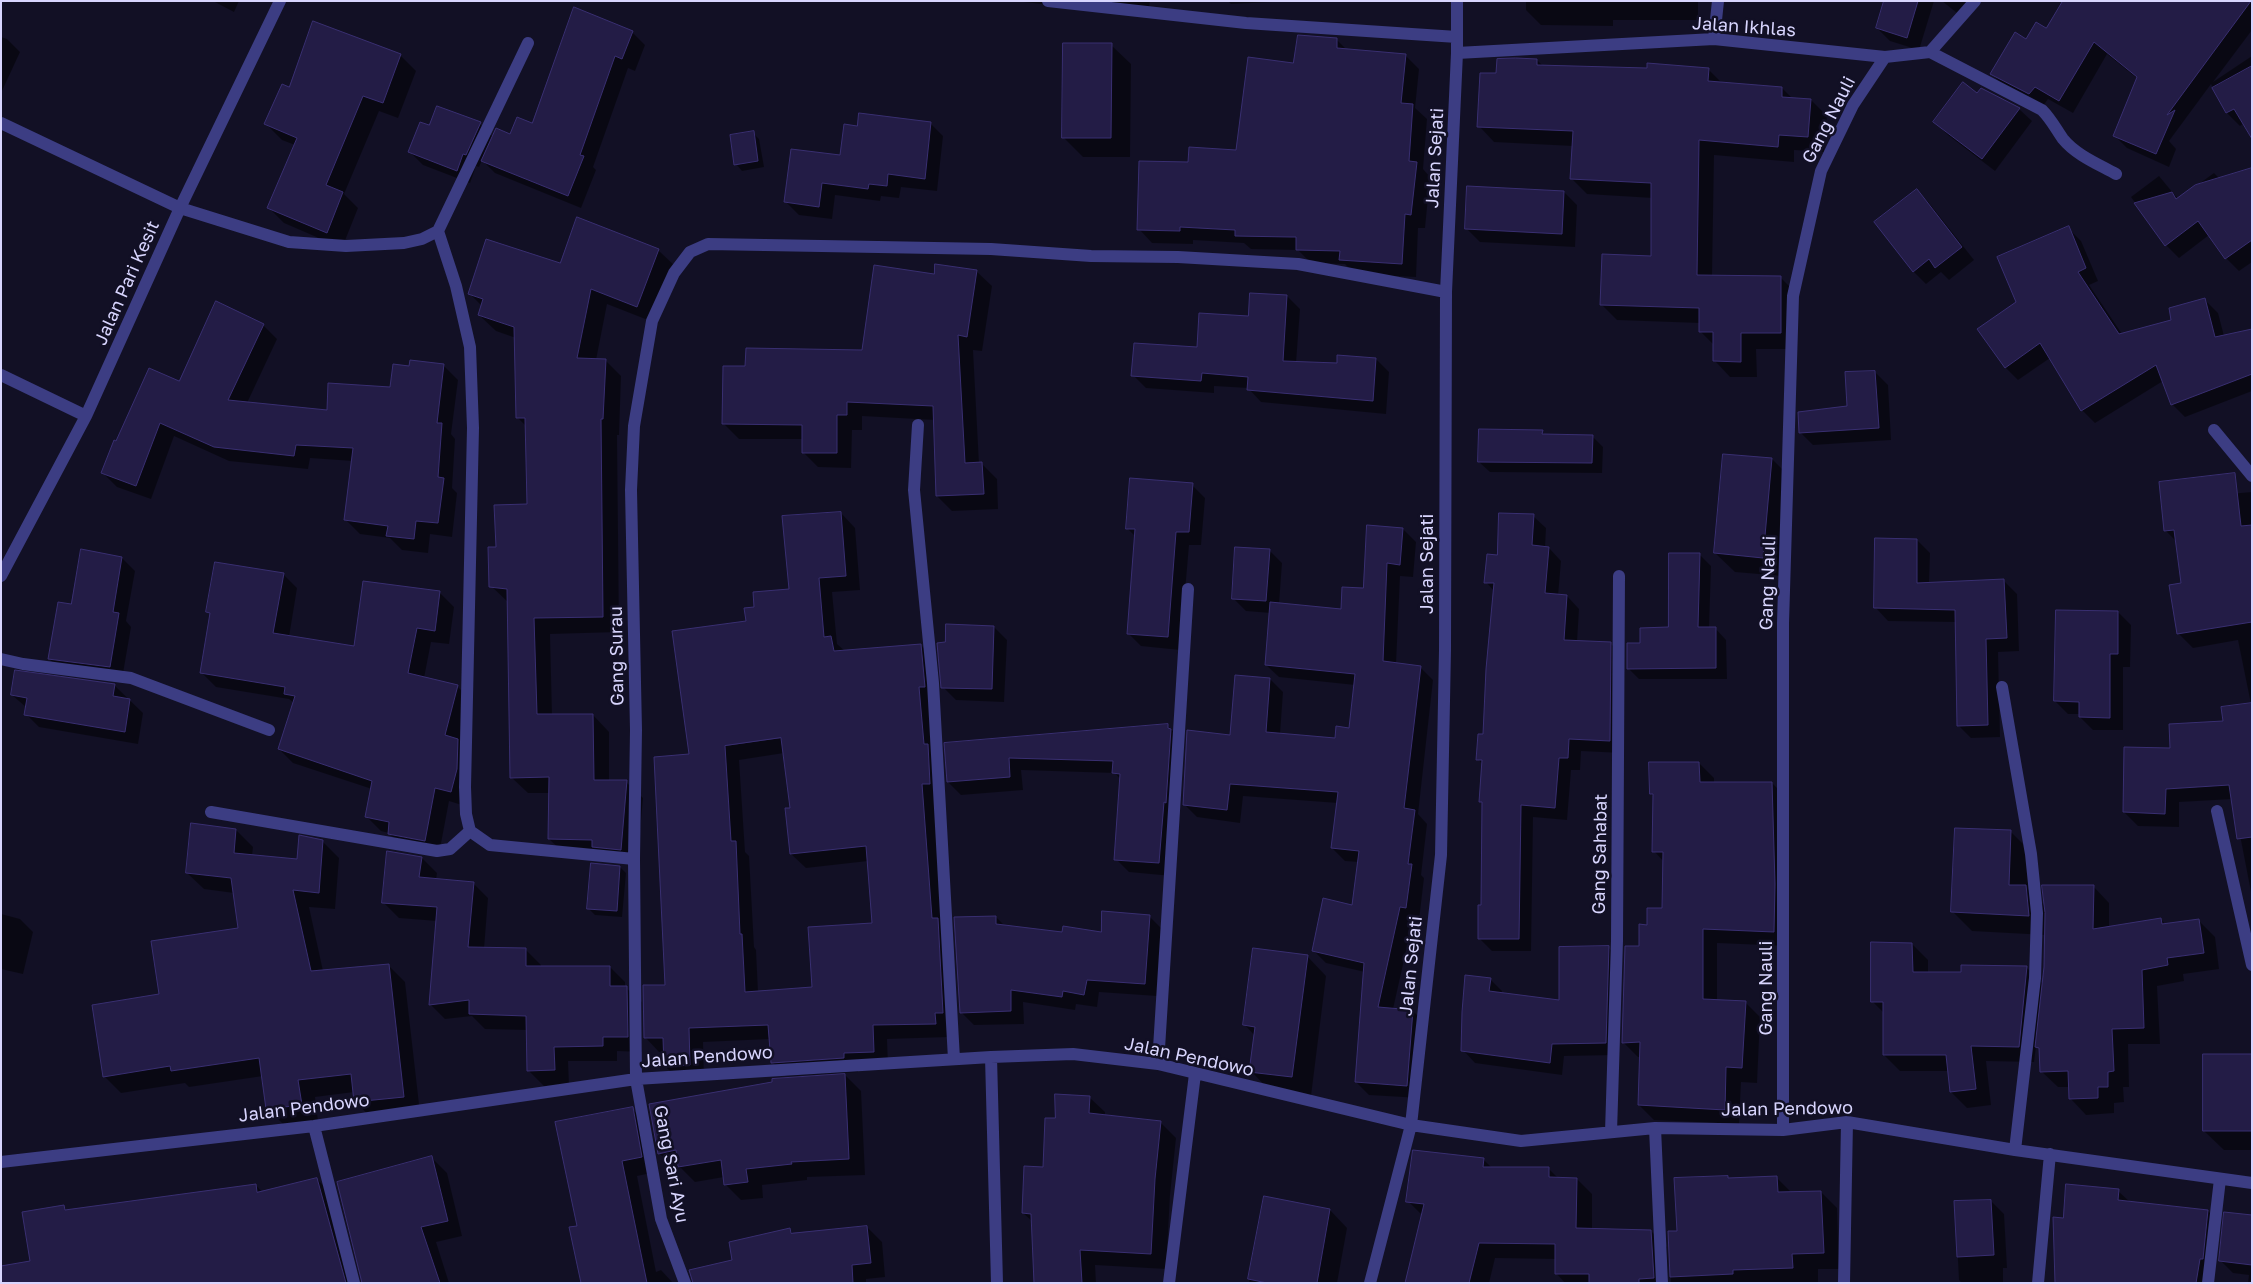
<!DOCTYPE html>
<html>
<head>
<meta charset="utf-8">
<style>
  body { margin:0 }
  #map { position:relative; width:2253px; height:1284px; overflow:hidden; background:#121025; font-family:"Golos Text",sans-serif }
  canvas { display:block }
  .frame { position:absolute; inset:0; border:2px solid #d8d5fe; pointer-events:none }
</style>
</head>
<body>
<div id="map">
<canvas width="2253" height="1284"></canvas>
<div class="frame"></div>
</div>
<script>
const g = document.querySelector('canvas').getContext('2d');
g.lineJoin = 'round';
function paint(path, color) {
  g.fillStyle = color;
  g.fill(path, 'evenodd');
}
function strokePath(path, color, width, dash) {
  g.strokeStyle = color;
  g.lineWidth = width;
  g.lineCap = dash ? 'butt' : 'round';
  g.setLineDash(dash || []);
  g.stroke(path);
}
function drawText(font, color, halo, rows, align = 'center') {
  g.font = font + ' "Golos Text",sans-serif';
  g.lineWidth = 5;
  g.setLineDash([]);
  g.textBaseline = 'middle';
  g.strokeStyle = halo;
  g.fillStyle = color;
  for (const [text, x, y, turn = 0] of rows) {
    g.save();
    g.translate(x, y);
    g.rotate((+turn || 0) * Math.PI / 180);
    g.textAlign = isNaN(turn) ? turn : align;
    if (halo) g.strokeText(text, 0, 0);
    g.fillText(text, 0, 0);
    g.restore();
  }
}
paint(new Path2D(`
  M213,1H239L234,12Z
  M1015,1H1150L1148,16Z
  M1228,1H1293L1231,4Z
  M1526,1H1698V20H1613V26L1541,25L1526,10Z
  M1885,1H1934L1919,50L1890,41L1877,28Z
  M1942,1H1974L1962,17Z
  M2130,1H2252V30L2213,82L2252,56V136L2244,123L2240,126L2227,113L2211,84L2169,141L2176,149L2169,167L2127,148L2114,135L2138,79L2107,54L2073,113L2048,99L2043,106L2004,86L1991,73L2027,40L2046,30Z
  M632,32L645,45L635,71L628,68L593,167L596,170L581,208L495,173L482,160L479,167L476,166L470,183L423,165L410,152L430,127L480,124L493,137L511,135L533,125Z
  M1,37L7,39L20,52L1,93Z
  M1337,40L1348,51L1405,55L1419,69L1415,108L1427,119L1423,169L1430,177L1425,228H1418L1416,277L1355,274L1345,264L1311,263L1298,250L1251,249L1244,243L1193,240V244L1152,243L1139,229L1189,164L1237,152L1294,64Z
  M1111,45L1131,64L1130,157H1083L1063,137Z
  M400,55L416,71L398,118L379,111L344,194L358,208L342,248L284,223L269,208L295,145L282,140L266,124L289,89Z
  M1537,60L1543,66L1708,69L1723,84L1782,88L1793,99L1811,100L1827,116L1824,152L1794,150V162L1714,155L1712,276L1780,277L1796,293V349H1756L1757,377H1730L1715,361V346L1700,331V323L1617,320L1601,304L1652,257L1653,198L1587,194L1571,178L1573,146L1494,142L1479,126L1497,75Z
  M1978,95L2019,109L2032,121L1995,171L1948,135L1935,122Z
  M930,123L943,136L937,191L901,187L899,198L881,196L880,201L835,195L832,219L799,215L786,202L842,156L858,127Z
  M753,133L759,139L764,167L742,171L736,164Z
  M2252,170V262L2239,271L2226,258L2209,235L2179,258L2166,245L2131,197L2159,176L2178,199L2214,173L2220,179Z
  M1917,190L1929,203L1974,260L1949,280L1941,272L1926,284L1913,271Z
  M1564,192L1577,205L1575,247L1480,242L1467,229Z
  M2068,228L2081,241L2098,281L2089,285L2122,334L2173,321L2205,300L2218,313L2224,336L2252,330V391L2185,417L2172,404L2163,381L2095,423L2082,410L2050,358L2018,380L2005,367L2018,302Z
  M658,250L675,266L653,322L607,304L596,360H605L621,376L619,435H617L619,632L550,634L552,716L593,715L609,732V782H626L643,798L637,865L566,855L549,839L550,793H528L511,777L509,603L491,586L497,548L528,505L527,427L517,417L516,338L496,331L479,315L482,306L470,294L561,265Z
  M976,271L992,286L982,351L973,350L979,464H982L997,479L998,509L952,511L937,496L935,420L862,416V430H852L851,468L818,467L803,452V439H739L723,423L746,368L863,352L935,275Z
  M1287,296L1300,309L1296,363L1338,364L1376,359L1389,372L1386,414L1261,402L1248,388L1214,386V393L1146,388L1133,375L1198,349Z
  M263,325L277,339L247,403L328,412L391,389L411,367L443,365L458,380L451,434L455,439L452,488L457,493L452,537L430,534L428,553L402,550L390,538L360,534L346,520L353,461L310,458L308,469L229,461L174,436L151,499L117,487L103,473L117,442L179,383Z
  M1875,372L1888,385L1891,440L1813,445L1800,432L1849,407Z
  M1542,432L1546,435L1592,436L1603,447L1602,473L1490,472L1479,462Z
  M1772,459L1791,478L1782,576L1735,572L1715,553Z
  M1192,485L1205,498L1201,545H1189L1180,650L1141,646L1128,633L1136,537L1127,528Z
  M2252,492V897L2233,799L2179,802V827L2138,826L2124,812L2172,749L2225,722L2251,704L2238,640L2193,648L2179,634L2183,585L2177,542L2165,530L2162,500Z
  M841,513L855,528L860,590L832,592L837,644L845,651L921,645L935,660L949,1037L887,1039L888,1066L858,1067V1072L786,1076L772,1062L770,1039L703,1042L704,1079L679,1080L665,1066L664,1052H659L645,1037L667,986L691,755L747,622L756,608L790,590ZM784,753L792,809L786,810L791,854L806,868L868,861L873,925L814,988L758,992L756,950L754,947L749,856L745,852L739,760Z
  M1533,516L1546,528L1545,548H1549L1561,561L1558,596H1567L1579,609L1577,642L1610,643L1623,656L1622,753L1581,751L1580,770H1571L1567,820L1533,817L1531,951H1492L1479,938L1482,907L1483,804L1481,802L1483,765L1478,759L1485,735L1494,591L1486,582L1498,556Z
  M1403,529L1416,542L1413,577L1400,576L1396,664L1420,667L1433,680L1418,814L1427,824L1421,875L1424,878L1419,920H1413L1393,1009L1413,1011L1426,1024L1420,1098L1369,1095L1356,1082L1365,972L1326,963L1313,950L1353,906L1359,862L1345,861L1332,848L1338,803L1243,796L1240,823L1197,817L1184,804L1270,679L1283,692L1280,734L1336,739L1350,729L1355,685L1279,677L1266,665L1271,613L1246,611L1233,598L1269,550L1282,563L1279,604L1342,610L1364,589Z
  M1917,540L1930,553L1929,583L2004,581L2017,594L2019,651L1998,652L2000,737L1971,738L1958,725L1956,622L1888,621L1876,608Z
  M82,550L122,558L135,571L126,621L131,627L122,679L62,671L49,659L72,605Z
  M1699,554L1711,566L1709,628H1715L1726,640L1727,679H1639L1628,668L1641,645L1670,629Z
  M283,574L297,588L289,637L355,648L440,593L454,607L449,644L431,642L424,678L457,686L471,700L465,806L449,801L439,854L404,848L389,833L381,831L367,817L372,789L293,763L279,749L294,703L289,699L216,687L202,673L211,615L208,612Z
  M2118,612L2131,625L2130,667H2123V730H2093L2080,717V714H2068L2055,701Z
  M994,627L1007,640L1004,702L956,700L943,687Z
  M114,685L143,713L138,744L39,727L26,714L27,708L12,695Z
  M1168,726L1181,739L1172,876L1129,872L1116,859L1121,780L1115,773L1021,770L1023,790L961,795L948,782L946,744Z
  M1699,763L1714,778V784L1772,783L1787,798L1788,946L1717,943V1001L1745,1002L1760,1017L1757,1083L1741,1082L1739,1124L1654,1120L1639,1105L1641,1057H1638L1623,1042L1640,947L1648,926L1663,909L1664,862L1654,851V797L1651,794Z
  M236,830L253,847L252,856L298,860L322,841L339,858L335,909L309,907L323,971L388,965L405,982L420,1113L372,1119L356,1102L354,1092L315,1097L318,1121L284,1125L267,1108L263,1076L189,1087L185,1083L121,1093L104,1076L161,996L239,929L234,893L204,889L187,873Z
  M2010,831L2030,851L2028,889L2046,907L2093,886L2109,903V928L2161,919L2166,925L2198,920L2215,937L2219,969L2183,974L2184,981L2157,986L2160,1044H2128L2129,1087H2123L2124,1102L2114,1103V1113L2086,1115L2070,1098V1087H2058L2041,1071V1051L2036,1046L2034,1062L1986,1061L1991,1105L1967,1108L1951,1092L1949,1071H1900L1884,1055V1013L1873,1002L1912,944L1928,960V973H1962L2027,968L2044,985L2046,935L1972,931L1953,912Z
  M422,858L437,873L436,880L473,883L488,898L484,949L526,950L541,965V967H610L625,982V987L642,1002V1052L617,1051V1061H568L569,1085L544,1086L529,1071L527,1030L485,1029L472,1016L445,1019L430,1004L437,921L399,918L384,903Z
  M620,867L626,873L622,917L595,915L589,909Z
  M1,914L20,919L33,932L23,974L1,969Z
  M1149,916L1162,929L1157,996L1099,992L1097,1007L1076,1004L1075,1010L1023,1002L1024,1024L974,1025L961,1012L996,917L1005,926L1063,934L1102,933Z
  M1608,947L1620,960L1617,1055L1564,1056L1562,1075L1475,1063L1463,1050L1490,979L1502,991V994L1560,1001Z
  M1307,956L1326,976L1311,1096L1270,1091L1251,1071L1255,1036L1244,1024Z
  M2252,1056V1150H2224L2204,1131Z
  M845,1075L861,1091L865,1175L807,1177V1180L762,1185L763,1198L741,1200L725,1184L724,1177L695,1182L681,1168L675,1169L659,1153Z
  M1089,1097L1105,1112V1116L1160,1122L1176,1138L1170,1195L1166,1269L1095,1265L1096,1283H1035L1033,1222L1023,1213L1044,1168L1056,1119Z
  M632,1109L648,1124L656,1172L637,1176L656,1272L661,1270L673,1283H582L578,1227Z
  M432,1158L447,1173L462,1236L436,1242L449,1283H363Z
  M1483,1159L1492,1168L1549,1169L1559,1179H1577L1592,1194V1230L1651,1231L1667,1247L1668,1283H1565L1556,1273V1259L1495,1258L1489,1283H1408L1423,1216L1408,1201Z
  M1777,1178L1792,1193L1821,1192L1837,1208L1839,1269H1818V1283H1671L1669,1232H1678Z
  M317,1179L332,1194L356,1283H27L31,1262L64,1207L68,1211L256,1185L262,1192Z
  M2118,1191L2130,1202L2208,1211L2221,1224L2211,1283H2056L2064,1220Z
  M1265,1198L1330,1210L1347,1228L1337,1283H1249Z
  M1991,1201L2004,1214L2007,1268H2003V1283H1962L1959,1280L1955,1203Z
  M2252,1216V1283H2248L2249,1275L2233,1273L2220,1260Z
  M867,1227L882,1242L885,1277L866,1279V1283H708L734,1261L790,1230L794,1234Z`), '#0007');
const building = new Path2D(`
  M1884,1H1918L1907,38L1876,28Z
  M2063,1H2251L2167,115L2175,110L2156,154L2113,136L2137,77L2094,42L2059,101L2035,87L2029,94L1990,74L2015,32L2026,39L2036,22L2046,28Z
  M574,7L633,31L622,59L615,56L580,155L584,156L568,196L481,161L496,128L510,134L517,117L532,123Z
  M313,21L401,54L383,103L363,96L326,185L343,192L327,233L267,208L297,138L264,124L282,84L289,87Z
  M1298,35L1337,38V48L1406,54L1401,103L1413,104L1409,161L1417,162L1411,215L1405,214L1402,264L1339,260L1340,251L1296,250V237H1291L1235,236V230L1180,227V231L1137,230L1139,161L1188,162L1189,147L1236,150L1248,57L1293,63Z
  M1063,43H1112L1111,138H1062Z
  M1516,58L1537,59V65L1647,68V63L1709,68L1708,81L1782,87V97L1811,99L1808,137L1779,135L1778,147L1699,140L1697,275L1781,276V333H1741V362L1713,361V332H1699V308L1600,305L1602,254L1651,256V183L1570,179L1573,131L1477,127L1480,73H1496L1497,59Z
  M2252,66V139L2234,109L2226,113L2212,88Z
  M1963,82L1977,93L1981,88L2020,108L1982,159L1933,122Z
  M437,106L481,122L466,155L463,154L457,171L408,152L420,122L429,125Z
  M859,113L931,122L925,179L888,174L887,186L869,184L868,189L822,183L819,207L784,202L791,149L840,155L844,124L857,126Z
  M754,131L758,161L734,165L730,135Z
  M2252,168V240L2225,259L2198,221L2165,246L2134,203L2172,192L2176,199L2195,185Z
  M1467,186L1564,191L1562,234L1465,229Z
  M1917,189L1962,247L1935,268L1929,259L1913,272L1874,222Z
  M577,217L659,249L637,307L591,289L577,358L606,359L603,419H601L603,617L534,618L537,714H593L594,780H627L621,850L592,847V840L548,839L549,777L510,778L507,589L489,587L488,547H496L494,505L527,504L525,418H516L514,327L478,315L483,299L468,294L486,239L560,263Z
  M2069,226L2086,268L2078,272L2119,334L2171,320L2169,308L2205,298L2215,337L2252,329V374L2171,405L2156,365L2081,411L2040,343L2005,368L1977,329L2016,302L1997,257Z
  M935,264L977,270L967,337L958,335L965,463L982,462L984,494L936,496L933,406L847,402V415H837V453H802V425L722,424L723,366H745L746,348L862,350L874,265L934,274Z
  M1250,293L1287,295L1283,361L1337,363V355L1376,358L1373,401L1247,390L1248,377L1202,373L1201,381L1131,376L1134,343L1197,347L1199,313L1248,316Z
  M216,301L264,324L228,400L327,410L328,383L390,387L393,364L409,366L410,360L444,364L437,423H442L438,477L444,478L438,523L416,521L414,539L386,536L388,526L344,520L353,448L296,445L294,456L214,447L160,423L136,486L101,473L114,440L116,441L149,368L179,381Z
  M1875,371L1879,428L1799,433L1798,412L1847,406L1845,372Z
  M1479,429L1543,430L1542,434L1593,435L1592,463L1478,462Z
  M1723,454L1772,458L1763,558L1714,553Z
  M2235,473L2241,526L2252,525V622L2177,634L2169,585L2181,583L2174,530L2164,531L2159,482Z
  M1130,478L1193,483L1189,532H1176L1168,637L1127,634L1135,529H1126Z
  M841,512L846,576L819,578L824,637L831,636L834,651L921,644L925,687H919L924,744H928L930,784H922L932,918H938L943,1013H935L936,1024L873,1025L874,1052L844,1053V1058L771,1063L768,1025L689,1028L690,1065L664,1066L663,1038H644L643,985H665L654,757L689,754L672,631L746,621L744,608L754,607L753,592L789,589L782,516ZM781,738L790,808H785L790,854L866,846L872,923L808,927L812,987L745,992L742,934H740L736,841H731L725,746Z
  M1499,513L1534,514L1532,545L1549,547L1545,593L1567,595L1564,640L1611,642L1610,741L1569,739L1568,758H1559L1555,808L1521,805L1519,939H1478V905H1481L1482,802H1479L1482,760H1476L1478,734H1483L1486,669L1494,583H1484L1487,554L1497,555Z
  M1367,525L1403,528L1400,565L1387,563L1383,661L1421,666L1404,808L1415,810L1408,864H1412L1406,908L1400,907L1378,1007L1413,1010L1407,1086L1355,1082L1364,963L1312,951L1323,898L1352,905L1359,851L1331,848L1338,792L1230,784L1227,810L1183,805L1187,730L1230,735L1235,675L1270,678L1266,732L1335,738L1336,726L1349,728L1355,674L1265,665L1270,602L1341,609L1342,587L1363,588Z
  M1875,538L1917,539V583L2004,579L2007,638L1986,639L1988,725L1957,726L1955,610L1874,608Z
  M1235,547L1270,549L1266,601L1232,599Z
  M81,549L122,557L113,612L119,613L110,667L48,659L58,602L71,604Z
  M1669,553H1700L1698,627H1716V668L1627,669V643H1640V628L1668,627Z
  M215,562L284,573L273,633L354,646L363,581L440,591L435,631L417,628L408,673L458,685L445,735L458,739L457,769L451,792L435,788L425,841L388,834L389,822L365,817L372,781L278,749L295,696L284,694L285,687L200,673L210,613L206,612Z
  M2056,610L2118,611V654H2110V718L2079,717V702L2054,701Z
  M946,624L994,626L992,689L941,688L937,643L945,642Z
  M15,670L115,684L113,696L130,699L125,732L24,715L27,698L11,695Z
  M2252,703V837L2237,839L2229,785L2166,789L2165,814L2123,812L2124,747L2170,748L2169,724L2223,721L2221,707Z
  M1168,724V728L1171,729L1166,803L1164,802L1159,863L1114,860L1120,774L1112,773L1113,761L1009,758L1010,777L947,782L944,743Z
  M1649,762H1699L1700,782H1772L1775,884L1774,932L1703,929V999L1746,1001L1742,1068L1726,1067L1725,1110L1638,1105L1640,1042L1622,1043L1625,946H1639V924L1647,925V908H1662L1663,852H1652L1653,794H1650Z
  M191,823L236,829L234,853L297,859L299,835L323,840L319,893L293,890L311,971L389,964L404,1097L354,1102L351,1074L298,1080L302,1105L266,1109L259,1058L171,1071L170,1066L103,1077L92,1005L159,994L151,941L238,928L231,878L186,873Z
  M1955,828L2011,830L2009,885H2026L2029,916L1951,912Z
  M387,851L422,857L419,877L474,882L468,947L526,948V966H610V986H627L628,1037H603V1046L554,1047L555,1070L527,1071L526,1016L469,1014V1000L429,1005L437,907L382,903Z
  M591,863L620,866L617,911L587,909Z
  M2042,885H2094L2093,929L2161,918L2162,924L2199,919L2204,953L2167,958L2168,965L2142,970L2144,1028L2112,1029L2114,1071L2108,1072V1087H2098V1098L2069,1099L2068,1071L2040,1072L2039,1048L2035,1047L2044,967L2045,913Z
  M1102,911L1150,915L1145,984L1087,980L1084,995L1063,991L1062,997L1011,990V1011L960,1013L954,917L996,916V924L1062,932L1063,926L1101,932Z
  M1871,942L1912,943L1913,972H1961V965L2027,966L2019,1047L1971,1046L1976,1089L1950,1092L1946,1055H1883V1002H1871Z
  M1609,946L1606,1043L1552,1044L1550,1063L1461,1051L1462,1012L1465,975L1491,978L1489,991L1559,1000V947Z
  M1253,948L1308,955L1292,1077L1249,1072L1255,1027L1243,1025Z
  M2203,1054H2252V1131H2203Z
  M845,1074L849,1159L791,1162L792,1164L746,1169L748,1182L724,1185L721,1160L678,1167L676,1150L658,1154L649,1104L772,1082V1079Z
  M1055,1094L1090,1096L1089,1113L1161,1121L1155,1179L1151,1254L1080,1250L1082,1283H1034L1031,1214L1022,1213L1024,1166L1043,1167L1045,1118H1055Z
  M633,1107L642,1157L622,1161L647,1283H581L569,1227L577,1226L555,1122Z
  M1413,1150L1484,1158L1483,1167H1549V1177L1577,1178L1576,1228L1651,1230L1654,1278L1639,1279V1283H1589V1274H1555V1244L1479,1243L1469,1283H1405L1424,1204L1406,1202Z
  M432,1156L448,1221L421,1227L440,1283H362L337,1182Z
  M1728,1176V1178L1777,1176L1778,1192L1821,1191L1824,1253L1792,1254L1793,1268L1733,1270V1274L1670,1277L1668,1231H1677L1674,1178Z
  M317,1178L346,1283H1V1266L30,1261L22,1212L64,1205L65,1210L256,1184L257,1192Z
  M2066,1184L2119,1189L2118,1200L2208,1210L2203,1259H2200L2196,1283H2055L2053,1217L2063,1218Z
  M1264,1196L1330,1209L1317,1283H1267L1248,1279Z
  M1991,1200L1994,1255L1957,1257L1954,1201Z
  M2224,1212L2252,1215V1265L2219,1261Z
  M867,1226L871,1263L852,1265L853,1283H693L689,1270L732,1260L729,1242L790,1228L791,1233Z`);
paint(building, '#231c46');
strokePath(building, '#392f71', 1);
strokePath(new Path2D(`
  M1048,1L1246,23L1457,37
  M1714,39L1718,1
  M1930,52L2042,110C2051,119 2056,129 2063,139C2076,155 2098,164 2116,174
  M1457,53L1714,39L1885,57L1930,52L1975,1
  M1,123L180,208L289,242L346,246L404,243L422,239L438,231L528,43
  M438,231L456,286L470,347L473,428L465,787L466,814L470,831L490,845L634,859
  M1,375L86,416
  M918,425L914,490L933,683L954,1059
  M2214,430L2252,476
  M1,576L86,416L180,208L280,1
  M1,659L23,664L131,678L269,730
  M2002,687L2031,854L2037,913L2035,978L2015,1150
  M2217,811L2252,965
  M211,812L437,851L450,849L470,831
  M991,1057L997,1283
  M1158,1064L1188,589
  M314,1126L354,1283
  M1655,1128L1662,1283
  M1783,1130V623L1793,296L1821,171L1853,105L1885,57
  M1611,1132L1617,941L1619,576
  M1,1162L314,1126L636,1079L991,1057L1073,1054L1158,1064L1411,1125L1521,1141L1655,1128L1783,1130L1847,1122L2015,1150L2252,1183
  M685,1283L661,1219L636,1079L634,859L636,730L631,490L634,426L652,321L674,273L690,252L708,244L991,249L1091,256L1178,257L1298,264L1446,292
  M1169,1283L1195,1074
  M1370,1283L1411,1125L1441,855L1445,650L1446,292L1457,53V1
  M1844,1283L1847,1122
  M2038,1283L2050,1154
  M2208,1283L2220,1179`), '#3c3d83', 12);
drawText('18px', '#d8d5fe', '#121025', [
  ["Jalan Ikhlas",1744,27,4],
  ["Gang Nauli",1829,120,-63],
  ["Jalan Sejati",1435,158,-87],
  ["Jalan Pari Kesit",127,283,-66],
  ["Jalan Sejati",1427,564,-90],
  ["Gang Nauli",1768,583,-88],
  ["Gang Surau",617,656,-91],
  ["Gang Sahabat",1600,854,-89],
  ["Jalan Sejati",1411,966,-84],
  ["Gang Nauli",1766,988,-90],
  ["Jalan Pendowo",707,1057,-4],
  ["Jalan Pendowo",1189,1057,12],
  ["Jalan Pendowo",304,1108,-7],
  ["Jalan Pendowo",1787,1109,-1],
  ["Gang Sari Ayu",671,1164,79]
]);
</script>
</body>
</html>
